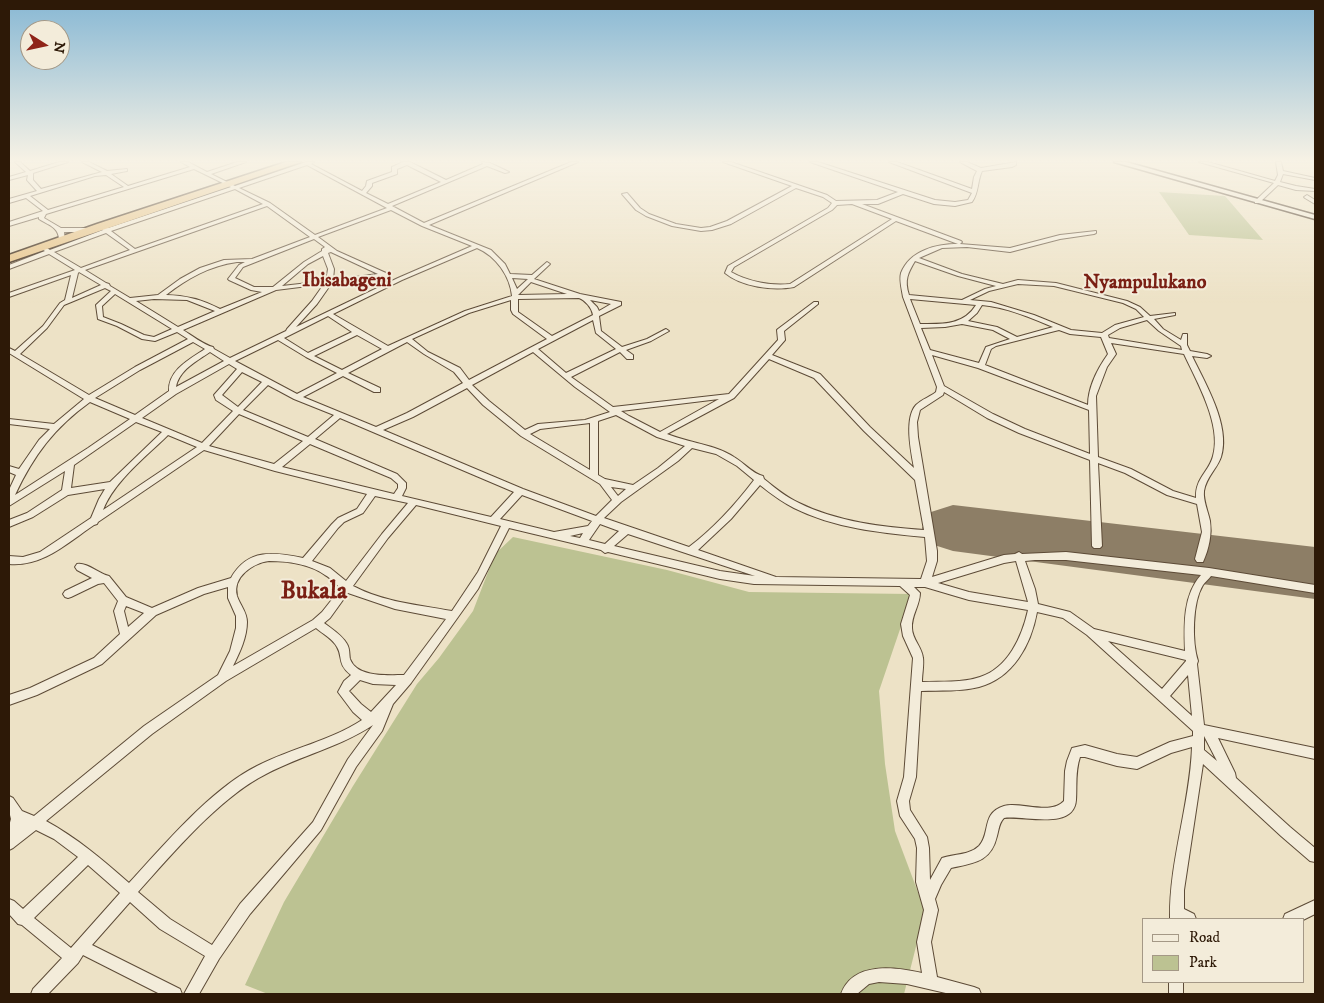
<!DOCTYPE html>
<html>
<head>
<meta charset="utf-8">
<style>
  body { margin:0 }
  #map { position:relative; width:1324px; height:1003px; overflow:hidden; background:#ede2c6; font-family:"IM FELL DW Pica",serif }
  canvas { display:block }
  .frame { position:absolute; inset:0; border:10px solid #2d1907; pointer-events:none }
  .legend { position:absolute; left:1142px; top:918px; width:162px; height:65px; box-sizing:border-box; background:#f3ecda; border:1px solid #a49886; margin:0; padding:6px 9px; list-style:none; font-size:15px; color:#2d1907 }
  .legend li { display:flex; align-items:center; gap:10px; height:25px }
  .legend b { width:25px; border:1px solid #a49886 }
  .north { position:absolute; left:20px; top:20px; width:50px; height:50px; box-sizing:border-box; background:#f3ecda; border:1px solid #a49886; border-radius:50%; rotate:100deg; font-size:14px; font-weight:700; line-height:20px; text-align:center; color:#2d1907 }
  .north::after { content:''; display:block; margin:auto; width:18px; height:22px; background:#8f2418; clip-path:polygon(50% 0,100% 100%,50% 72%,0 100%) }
</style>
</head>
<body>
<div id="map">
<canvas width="1324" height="1003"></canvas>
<div class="frame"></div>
<ul class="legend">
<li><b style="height:6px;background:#f3ecda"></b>Road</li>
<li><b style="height:14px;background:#bcc292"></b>Park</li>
</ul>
<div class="north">N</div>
</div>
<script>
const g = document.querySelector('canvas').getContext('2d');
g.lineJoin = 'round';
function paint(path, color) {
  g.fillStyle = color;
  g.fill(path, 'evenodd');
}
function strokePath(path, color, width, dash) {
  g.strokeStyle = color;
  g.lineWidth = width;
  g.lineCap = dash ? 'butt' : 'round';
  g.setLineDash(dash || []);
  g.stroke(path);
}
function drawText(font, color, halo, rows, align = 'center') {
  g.font = font + ' "IM FELL DW Pica",serif';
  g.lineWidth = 4;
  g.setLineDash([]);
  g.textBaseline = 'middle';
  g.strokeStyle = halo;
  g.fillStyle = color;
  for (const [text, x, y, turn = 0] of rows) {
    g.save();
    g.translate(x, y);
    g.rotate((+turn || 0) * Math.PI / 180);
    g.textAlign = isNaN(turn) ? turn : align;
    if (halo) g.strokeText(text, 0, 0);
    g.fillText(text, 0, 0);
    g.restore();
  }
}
paint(new Path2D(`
  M1159,192L1225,196L1263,240L1189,235Z
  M513,537L667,570L749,592L912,594L879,691L885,764L895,831L925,911L904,994H268L245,985L284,902L353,786L417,684L439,658L473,611L495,554Z`), '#bcc292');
paint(new Path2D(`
  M953,505L1315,547V599L953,551L931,544L922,528L931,512Z`), '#8d7e66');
const street = new Path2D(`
  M15,162H20L30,171L59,162H68L33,173V180L41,189L102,172L82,162H89L107,171L127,169V171L111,174L128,186L190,167L181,162H188L207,172L237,162H246L211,174L235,186L306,162H314L311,164L362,191L366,186L367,181L392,172V167L403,162H410L446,180L483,164L482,162L490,163L509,172L505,173L487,166L392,206L424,223L571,162H578L429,225L491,250L505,264L510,274L532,275L547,262L550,264L549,265L534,279L580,294L621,302V305L599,316L601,331L622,347L647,339L664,330L666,329L669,331L651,341L626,350L633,355V359H627L620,352L571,377L613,407L729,394L778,340L777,330L778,329L814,302H818V304L784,331L785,340L772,355L820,374L870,427L914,468C911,452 904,418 916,405C922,399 930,397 936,392L937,387L903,297C902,290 899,280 901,273C910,250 937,244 958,244L896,221L794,287C773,291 742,287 725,273L728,266L828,208L832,203L823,197L796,188L731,224L712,230L701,231L672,226L646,216L636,210L622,194L627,193L640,208L649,214L676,224L701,228L710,227L727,221L792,186L723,162H731L827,195L836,201L877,200L898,192L810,162H818L935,200L955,202L968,200L972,193L889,162H897L972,189L974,177L977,171L960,162H967L981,168L1016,162V165L1012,167L982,171C977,182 979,192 972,202L955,206L934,204L903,194L878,204H862L961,241L962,242L960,244L1010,248L1060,235L1096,231V233L1094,234L1060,239L1010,252L967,247L942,248L919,258L962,274L1003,284L1018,280L1056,283L1127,301L1140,307L1150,316L1175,313V315L1154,319L1163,329L1181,340L1183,334H1187V345L1190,351L1207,354L1211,356L1207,358L1192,356C1205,383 1231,426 1221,457C1217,469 1206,477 1204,491C1203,501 1208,511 1210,521C1212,534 1209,549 1203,562H1197L1195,559L1202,532L1197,504L1167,495L1125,473L1098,463L1102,546L1100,548H1094L1092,546L1090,460L1019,433L987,418L944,392L943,395L920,410L917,422L918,437L937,551V561L932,577L1004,555L1015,554L1019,552L1022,554L1066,552L1209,568L1315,585V593L1211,576C1209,579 1205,582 1203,585C1192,603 1192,642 1198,661L1197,664L1204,725L1315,748V759L1218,738L1235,773L1236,778L1290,827L1315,848V862L1310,861L1281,836L1203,764L1184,890V909L1194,914L1196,919H1170C1169,861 1190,805 1192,747L1171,753L1137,769L1117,766L1085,757H1080C1075,772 1077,785 1076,800C1074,831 1023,815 1004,818C999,823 999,829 997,836C991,862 974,863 951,868L941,885L935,899L938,910L931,942L937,977L974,987L979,989L981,994H950L907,984L879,982L869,984L857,994H841C853,961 895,967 922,973L917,942L924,910L916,882L917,848L915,839L900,816L897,801L904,777L913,658L903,636L901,624L910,595L900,586L754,584L720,579L608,552L605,553L601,550L509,528L478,589L411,683L393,704L382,731L356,767L321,830L250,914L219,959L199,994H184L205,956L160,929L130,902L92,945L180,989L182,994H160L83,955L78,963L48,994H31L33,989L62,958L22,925L18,924L9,914V899L14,901L23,909L78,857L54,839L36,830L13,848L9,850V826L11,819L9,811V796L13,798L22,811L34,816L144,726L218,675L230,651L236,628V616L228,598V587L204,594L156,615L102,664L37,695L9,705V695L30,688L94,658L120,634L114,611L118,601L104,583L98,584L71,597L68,598L65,597L63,594L65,591L92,578L77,570L75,567L77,564C87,562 99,574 109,576L126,597L152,608L198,588L231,578C248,548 274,552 303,558L332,524L338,518L357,509L367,494L275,471L204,450L98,522L97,524L94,525C67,543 43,567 9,564V556L23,557L40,552L91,518L99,499L105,489L68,495L33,517L9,527V520L27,513L62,490L65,471L9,506V490L16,475L9,472V466L19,469L39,440L50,429L9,424V419L54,424L84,399L9,353V348L15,351L43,326L60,303L65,300L71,275L9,297V293L75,270L49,254L9,269V265L45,251L40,248V246H44L50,250L103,230V228H108L231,187L194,169L46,214L44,218L61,228H89L92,230L89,232H64L65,240L62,242L59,240C59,227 48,225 39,219V217L9,226V222L43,211L26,198L9,203V199L37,191L27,180L28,175L9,180V177L26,172ZM307,165L387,208L315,235L270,203L239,188ZM407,165L441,182L388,204L366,193L372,186V183L397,174V169ZM106,175L124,187L48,210L30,196L95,176ZM235,189L263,204L135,249L111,231ZM852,204L892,219L790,284C771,286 749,282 731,272L734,267L832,210L837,205ZM267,206L310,237L252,259L224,260L200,268L180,279L158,295L130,298L110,286L109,284L106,283L85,270ZM391,210L422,226L472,246L398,278L296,327L317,304L331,284L390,276V274L386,273L337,251L318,237ZM106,233L130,250L81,268L54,252ZM314,239L325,247L322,249V251L304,262L273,287H254L235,278L243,267ZM477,248C496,256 510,276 512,296L465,311L388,346L333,314L402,280ZM331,252L333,253L378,274L333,280L334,269L328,253ZM323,256L328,269L326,281L282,286L308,264ZM915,261L958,276L996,286L985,289L962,300L909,295C904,280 908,273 915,261ZM237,262H245L239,265L228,279L229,280L251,290L262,292L220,309C203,300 185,295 166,295C188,278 209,266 237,262ZM79,272L101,285L72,298L78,273ZM512,278L528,279L517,289ZM531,282L567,294L518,295ZM324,284L312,301L287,329L286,331L230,358L214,349L213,347C204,345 191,335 183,330L276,290ZM1018,284L1054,286L1123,303L1136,309L1144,317L1115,325L1102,333L1071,330L1034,315L991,302L970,300L989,291ZM105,288L111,291L96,305L98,319L117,326L142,339L155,341L177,332L188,339L135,367L89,395L20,354L47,328L64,305ZM115,294L172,329L154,337L144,335L121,324L103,317L102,306ZM579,298C585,300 592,308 593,315L552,336L518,312V299ZM154,299L187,300L215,311L178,327L136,301ZM910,299L976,305C963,326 941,324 920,324ZM511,300V310L513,314L547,339L469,380L460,368L428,352L412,339L469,313ZM590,300L611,304L599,311L597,307ZM982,305C1006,307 1031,318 1053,327L1017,337L997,327L968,321L977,313ZM328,316L352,332L308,353L284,338ZM593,320L596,333L616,349L566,373L538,349ZM1147,320L1159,331L1181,346L1182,350L1109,338L1108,335L1120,328ZM962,324L993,330L1010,339L986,347L979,363L930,350L921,328L945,327ZM1059,330L1070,334L1101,337L1108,354C1098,368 1088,387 1088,405L985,365L991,349L996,346ZM357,335L382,349L342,370L314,356ZM278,340L306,357L337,373L297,394L235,361ZM193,342L205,349C190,359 168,370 169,391L135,415L95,398L140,370ZM407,342L424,354L454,372L463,383L407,413L376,427L303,397L343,376L374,392H380V388L348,373ZM1111,343L1184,354C1197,382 1222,425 1213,456C1209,472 1195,478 1196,498L1173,491L1131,469L1098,457L1096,396L1107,367L1116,354ZM210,352L224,361L176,387C179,370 197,361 210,352ZM533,352L575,387L610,412L585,420L538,424L525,430L489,401L472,385ZM932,355L978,368L1089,410L1090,454L1025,429L993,414L944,386ZM769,359L814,378L864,431L915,480L924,530C883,527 837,522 799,503C786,497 775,488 764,479L763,476C753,474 743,462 734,457C714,444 689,443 667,434L734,398ZM229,364L237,369L214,395L216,400L233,411L202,443L142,418L176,394ZM242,372L262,382L238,407L222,395ZM268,385L294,399L334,415L308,437L243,410ZM467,388L483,405L521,436L600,484L612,500L596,516L523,489L383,430L413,417ZM719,399L660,432L629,416L621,411ZM90,402L130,419L88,448L15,495C34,455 54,428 90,402ZM239,414L303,441L274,464L209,446ZM616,415L657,437L685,446L658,468L633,485L605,479L598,475V421ZM340,418L514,492L491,517L402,496L406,488V483L397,474L315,439ZM136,422L162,432L110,482L71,488L74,465ZM590,423V470L530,434L540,429ZM168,435L197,447L103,510C115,480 146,457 168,435ZM310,444L391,478L398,484V488L394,494L282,467ZM692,448L716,454L737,466L754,480C735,505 714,528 689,547L604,518L621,502L678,461ZM760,485C770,493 782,502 794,508C834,528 881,533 925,537L927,561L921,579L776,577L698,550L731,519ZM611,487L626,489L618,496ZM522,495L592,521L588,526L554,532L500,519ZM375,496L408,503L382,534L346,581L330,568L312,561L338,528L344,522L363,513ZM416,505L501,526L478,572L452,611C419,605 383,602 353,586L388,538ZM600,524L619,531L605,544L589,540ZM583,533L580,538L570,536ZM628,534L755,576L720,571L614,546ZM1035,560H1066L1201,575C1183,595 1184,625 1185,651L1094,629L1070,612L1038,604L1035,589L1025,561ZM269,561C288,561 310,564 325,575C331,578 335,584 341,588L322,612L313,620L233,666C240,652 247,637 247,622C247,612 240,605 237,596C232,577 253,563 269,561ZM1016,561L1028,602L969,592L938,583L1004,563ZM914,587H925L969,600L1028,610C1022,637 1008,668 980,677C962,683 941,681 922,682C922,674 924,665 923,658C922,647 912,639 912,628C911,616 920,605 920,593ZM348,593L395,609L446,619L404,675C388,675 357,678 350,659C349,654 350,649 347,644C342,635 332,629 324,623L330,618ZM126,606L144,613L128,627L124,611ZM1037,612L1063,618L1087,635L1193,731V736L1170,742L1137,757L1117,754L1085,745L1072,748L1067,761L1065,771L1064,801C1050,816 1020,801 1004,806C981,813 991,833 979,846C970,855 954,854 942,858L930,880L929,848L927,837L910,810L909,801L916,777L921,691C940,690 960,692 979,687C1013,678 1031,645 1037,612ZM316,628C323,634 333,639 337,647C343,657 337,664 351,675L344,681L338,692L353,712L362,720C330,741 292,748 257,766C211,789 164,845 129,883C103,860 77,838 46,821L152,734L226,681ZM1108,641L1186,660V661L1162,689ZM1188,675L1192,716L1170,696ZM360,680L373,684L396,685L371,712L361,704L349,691ZM373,725L348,759L313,822L240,904L212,945L170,919L138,892C173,853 220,797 266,774C302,755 338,748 373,725ZM1204,736L1217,761L1204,750ZM88,865L120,893L71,948L34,918Z
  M1199,162H1208L1275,181L1278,175L1276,162H1281L1283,171L1315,178V180L1283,174L1280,182L1296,186L1315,189V191L1296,190L1278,185L1259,203H1255V201L1274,183Z
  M1307,195L1315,200V204L1305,198L1304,197Z
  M1315,900V914L1303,920L1283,919L1285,914Z
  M1169,982H1183V994H1169Z`);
const secondary = new Path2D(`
  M1114,162H1126L1315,215V219Z`);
const highway = new Path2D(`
  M286,162H301L9,262V255L97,224Z`);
strokePath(street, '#5d4b37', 2);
strokePath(secondary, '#2d1907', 3);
strokePath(highway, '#2d1907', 3);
paint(street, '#f3ecda');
paint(secondary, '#f3ecda');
paint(highway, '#e6c183');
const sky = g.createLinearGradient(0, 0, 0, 303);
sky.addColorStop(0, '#88b8d4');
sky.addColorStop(0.53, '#f7f2e5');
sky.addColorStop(1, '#f7f2e500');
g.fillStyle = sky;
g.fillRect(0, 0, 1324, 303);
drawText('bold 20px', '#7a1f14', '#f3ecda', [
  ["Ibisabageni",347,282],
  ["Nyampulukano",1145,284]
]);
drawText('bold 24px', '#7a1f14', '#f3ecda', [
  ["Bukala",314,593]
]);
</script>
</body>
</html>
